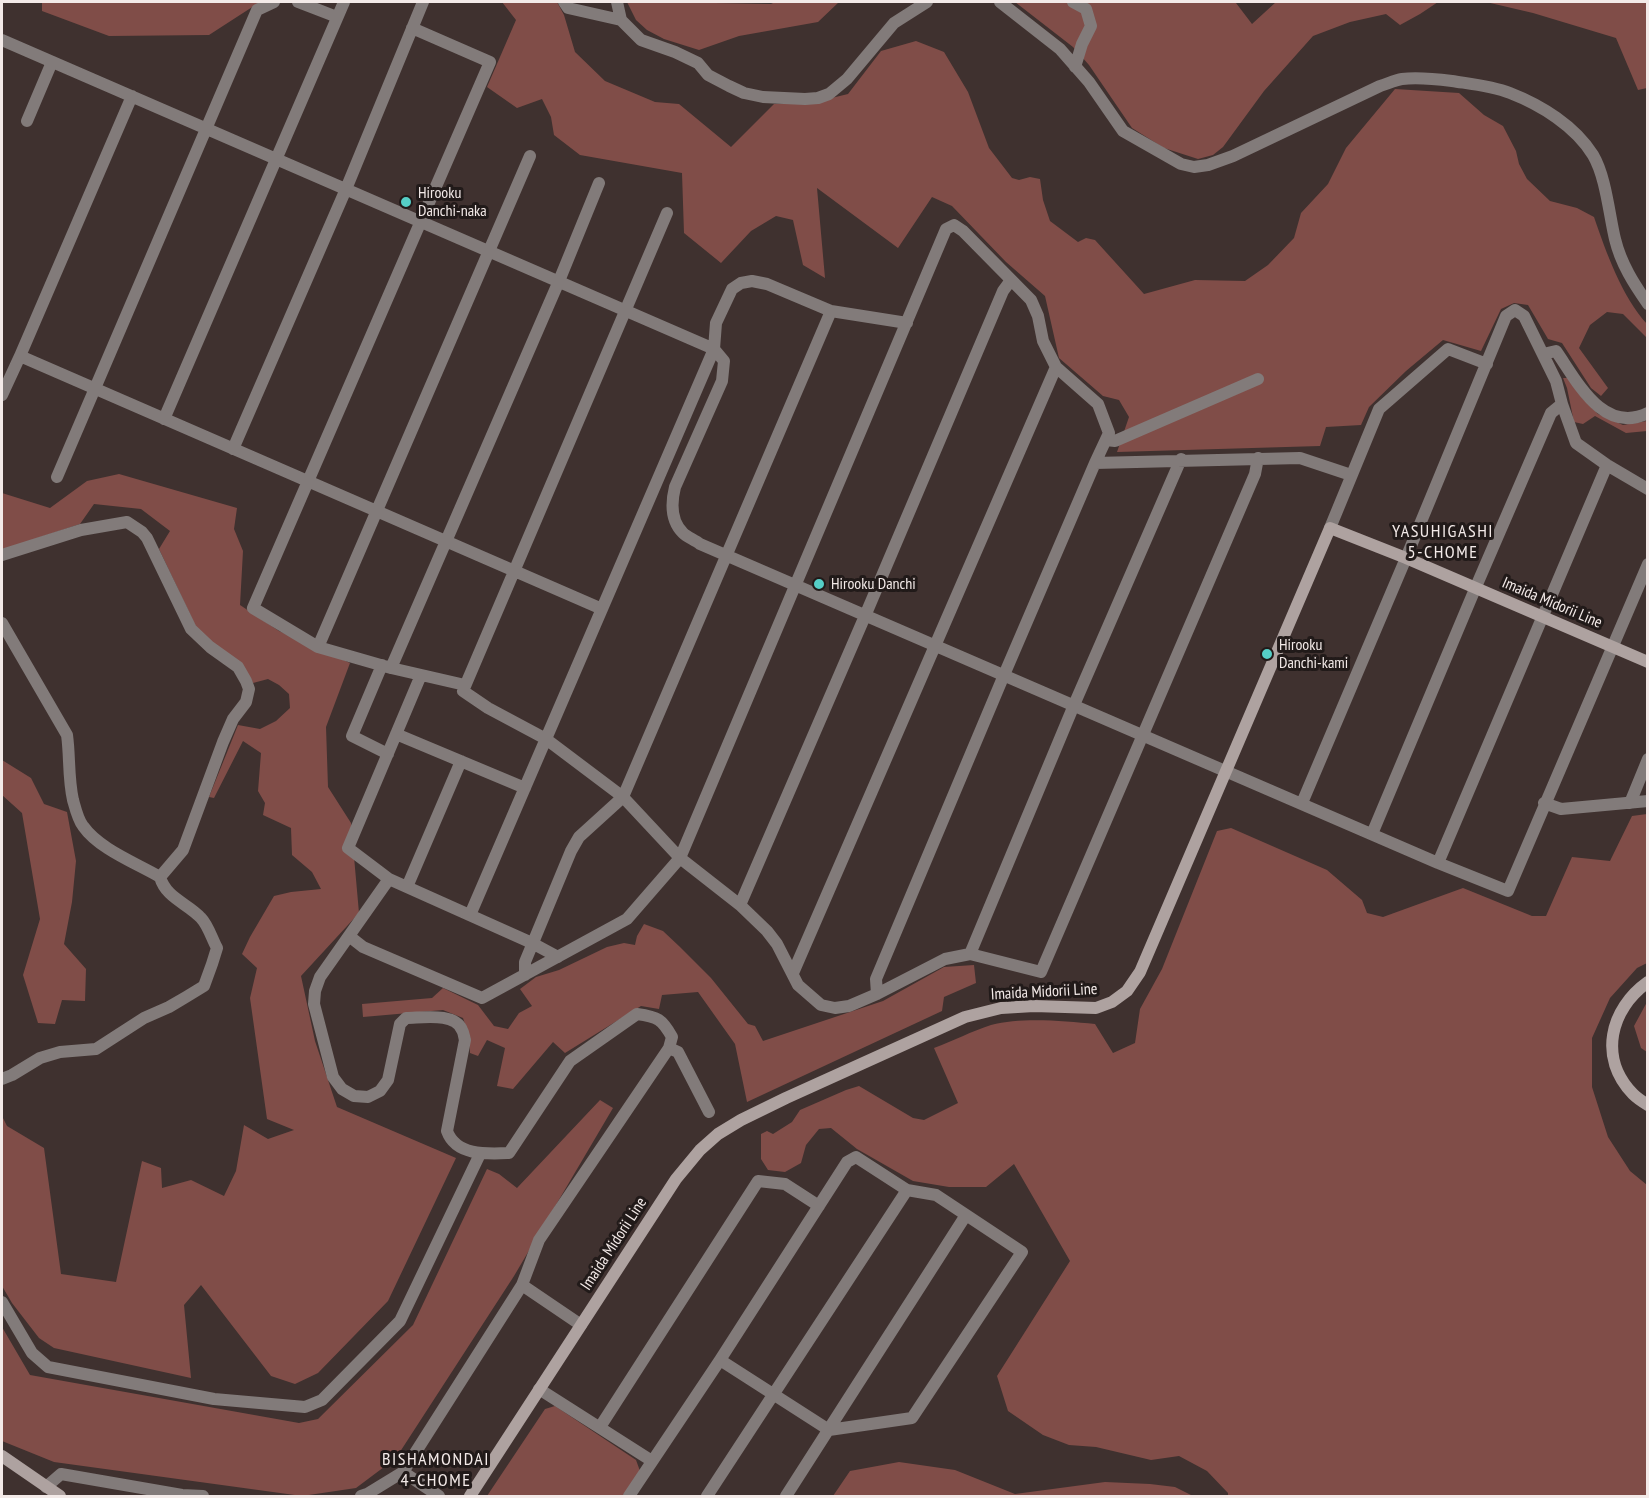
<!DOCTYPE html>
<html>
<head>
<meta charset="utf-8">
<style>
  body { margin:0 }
  #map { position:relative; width:1649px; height:1498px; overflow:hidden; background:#3f312f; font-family:"PT Sans Narrow",sans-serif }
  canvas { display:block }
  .frame { position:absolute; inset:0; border:3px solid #f3eae8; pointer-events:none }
</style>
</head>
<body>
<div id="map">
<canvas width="1649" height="1498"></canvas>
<div class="frame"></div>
</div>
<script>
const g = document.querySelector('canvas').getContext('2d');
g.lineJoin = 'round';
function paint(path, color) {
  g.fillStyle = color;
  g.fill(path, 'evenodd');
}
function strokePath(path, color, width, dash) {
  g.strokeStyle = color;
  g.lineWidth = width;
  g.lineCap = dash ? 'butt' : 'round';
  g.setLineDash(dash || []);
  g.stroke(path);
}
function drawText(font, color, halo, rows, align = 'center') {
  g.font = font + ' "PT Sans Narrow",sans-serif';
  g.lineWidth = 6;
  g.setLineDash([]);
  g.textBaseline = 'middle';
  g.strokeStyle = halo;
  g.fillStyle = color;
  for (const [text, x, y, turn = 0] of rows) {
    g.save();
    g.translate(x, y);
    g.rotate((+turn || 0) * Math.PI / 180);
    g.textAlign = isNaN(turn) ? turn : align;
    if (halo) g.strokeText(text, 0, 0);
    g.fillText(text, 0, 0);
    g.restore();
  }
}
paint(new Path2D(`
  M42,2H260L209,35L109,36L42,11Z
  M502,2H557L564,15L575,52L605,81L655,102L679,104L731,147L774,104L811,103L848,94L881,51L916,41L944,52L968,92L989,148L1012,178L1019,180L1030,177L1040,179L1043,200L1050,221L1078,242L1086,238L1095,240L1144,294L1195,280L1245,281L1268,265L1294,238L1301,213L1328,184L1346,148L1395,89L1459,93L1484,115L1503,126L1516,151L1519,164L1527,179L1550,201L1577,208L1594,217C1606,252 1622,297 1647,324V338L1623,314L1607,312L1590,325L1579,348L1608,388L1601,396L1591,388L1562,343L1548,339L1528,305L1514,303L1501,309L1481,351L1443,340L1406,371L1369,407L1361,425L1326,427L1320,446L1117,452L1129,417L1119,400L1103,396L1059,358L1045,296L1006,262L952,206L932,197L898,248L817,188L825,278L803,265L793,220L776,216L751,231L721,263L684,233L682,173L580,155L554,135L551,117L542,99L517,108L487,87L516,20Z
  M627,2H712L715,3L771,4L775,2H839L818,22L739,36L699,50L664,39L647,30L636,20Z
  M1015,2H1237L1236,3L1252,24L1276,2H1438L1420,14L1400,25L1386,14L1350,22L1313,36L1264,91L1223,147L1213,155L1198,159L1164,148L1132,128L1089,65L1073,47Z
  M1486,2H1647V88L1638,90L1616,38L1533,13Z
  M1563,378H1570L1583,399L1598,414L1623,425L1647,421V431L1626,433L1595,416L1583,424L1574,422L1567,388Z
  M119,474L237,508L234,529L243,551L240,605L279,631L350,663L326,727L328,787L351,823L359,913L301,976L315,1041L337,1107L456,1158L388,1301L318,1373L295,1384L271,1376L201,1285L184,1305L191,1378L54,1348L39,1338L12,1303L2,1286V1116L7,1126L44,1148L61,1274L116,1282L142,1161L161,1168L162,1188L191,1180L224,1196L236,1171L244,1125L268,1139L294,1130L267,1119L250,998L257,968L242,954L250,937L274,896L291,892L321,889L312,872L292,855L291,828L263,815L265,803L258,791L261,753L243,741L214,798L209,797L238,725L260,729L276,721L290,708L289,694L279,685L268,679L253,683L245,669L213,644L196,627L159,549L170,531L141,509L94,504L80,524L2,550V493L50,508L87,481Z
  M2,760L31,778L44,804L67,812L76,861L72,902L64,944L86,969L85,1001L62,1000L55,1024L38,1023L23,975L40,919L22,813L2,795Z
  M1647,814V963L1637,968L1610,998L1592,1038V1087L1608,1137L1630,1171L1647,1185V1496H1228V1493L1207,1471L1179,1456L1151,1460L1096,1447L1069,1445L1043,1435L1008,1411L997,1376L1070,1261L1014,1164L986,1187H949L913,1181L857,1149L831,1128L819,1129L806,1145L801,1163L785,1172L768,1170L761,1159V1134L767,1131L773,1134L792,1122L800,1110L846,1090L859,1086L913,1118L924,1120L958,1103L934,1048C953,1041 972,1031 991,1025C1022,1017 1063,1021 1095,1024L1113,1053L1135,1043L1140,1009L1162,969L1217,831L1231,828L1327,870L1362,900L1367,913L1383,917L1463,888L1532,916H1546L1572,857L1610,861L1632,816Z
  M644,924L663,931L680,947L711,978L748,1024L755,1026L763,1041L883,1001L944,967L974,965L976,983L944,997L942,1011L747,1102L735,1044L698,992L662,995L659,1009L641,1006L565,1053L553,1042L513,1089L497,1086L505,1048L487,1040L478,1056L470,1053L469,1036L463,1018L443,1010L363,1017L362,1004L432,998L443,988L478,1005L494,1026L508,1029L519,1013L532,1006L520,989L536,977L559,970L607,947L624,943L635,945L637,936Z
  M1647,1002L1648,1052H1647L1641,1048L1634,1026Z
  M600,1100L613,1108L514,1276L396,1458L356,1488L302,1496L54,1462L2,1441V1327L30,1375L299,1423L318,1419L413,1325L487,1169L499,1174L517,1188Z
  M555,1406L636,1460L640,1471L623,1496H487L545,1409Z
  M899,1462L955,1470L1015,1494L1105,1482L1150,1484L1175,1487L1193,1496H833L850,1471Z`), '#804d48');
strokePath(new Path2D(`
  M298,2L337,17
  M564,2L568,8L621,20
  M617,2L621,20L641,40L675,52L698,63L708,75L729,86L744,93L763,97L805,99L818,98L829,94L847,79L894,23L927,2
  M1000,2L1060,49L1089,82L1123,131L1181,164L1194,167L1208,165L1233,156L1380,86C1387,84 1395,80 1402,79C1418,77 1436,79 1452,81C1471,84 1492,86 1510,93C1541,105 1575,126 1593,155C1606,177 1609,214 1615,239C1621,264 1634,284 1648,304
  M1073,2L1086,9L1091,26L1082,44L1075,67
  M412,28L490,62L253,608L318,647L391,668L465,685
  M2,40L714,349L724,361L722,381L675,487C671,503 670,520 683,533C687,537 695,540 700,544L1438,863L1508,891L1648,564
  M132,96L20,356L602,609
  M27,121L52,62
  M667,213L463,691L488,708L546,739L623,797L680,858L740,905L767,931L777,944L798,985L821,1005L835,1008L849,1006L877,994L945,959L970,954L1041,972L1255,474L1258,458
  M1543,354L1556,351C1577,381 1603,435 1648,413
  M2,395L20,356
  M164,419L344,2
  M1106,440L1115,441L1258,379
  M233,449L346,189L423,2
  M57,477L257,10L274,2
  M1330,528L1379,409L1448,349L1487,364
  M2,555L81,530L127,522L142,532L147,538L191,629L210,647L238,667L246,681L249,689L246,702L233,719L223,742L183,850L160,877
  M2,623L67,735C70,756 68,778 73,800C75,807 78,820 83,826C99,849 136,863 160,877C166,898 187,903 201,918C208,925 212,939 217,948L212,964L204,986L186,997L169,1007L144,1018L96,1049L60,1052L40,1058L12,1075L2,1079
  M318,647L530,156
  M382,665L352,736L388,754
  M391,668L559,281L599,183
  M421,675L348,848L389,879L532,943L558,957
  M396,734L525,788
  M1302,803L1406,558L1506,316L1515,310L1524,316L1556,381L1562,404L1576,443L1607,465L1648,489
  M1544,803L1561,809L1648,801
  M1630,803L1648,759
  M1372,834L1475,589L1551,413L1562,404
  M1438,863L1607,465
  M407,887L461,761
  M740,905L865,616L1003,291L1011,280
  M470,915L714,349L716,323L732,289L741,283L752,281L767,284L831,311L907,323
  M349,936L363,947L482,998L627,919L680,858L946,229L954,225L963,231L1031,300L1038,316L1043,341L1056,367L1098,404L1109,433L1095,463L1300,458L1351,475
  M970,954L1074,705L1181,459
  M793,973L1056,367
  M525,975V962L571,851L579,837L623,797L831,311
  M877,994L876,979L1004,675L1095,463
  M669,1048L678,1052L709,1112
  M522,1285L581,1325
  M2,1302L32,1353L48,1367L214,1399L305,1407L322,1400L400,1321L480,1154
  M539,1389L652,1461
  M600,1427L758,1181L785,1184L819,1206
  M403,1472L439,1496
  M46,1487L61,1474L182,1495L203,1496
  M361,1496L367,1494L403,1472L522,1285L539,1240L669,1048L672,1037C662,1019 658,1017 637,1014L570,1061L509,1153C487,1154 456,1156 447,1131L465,1040C464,1037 464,1033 462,1030C455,1012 422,1018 406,1018L400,1024L388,1080L380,1091L368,1097L354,1096L342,1089L333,1077L314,1004L315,991L320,977L389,879
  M629,1496L720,1360L847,1162L856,1157L907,1190L936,1195L1022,1252L912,1418L829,1430L720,1360
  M707,1496L907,1190
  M786,1496L966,1215`), '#827b7a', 12);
strokePath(new Path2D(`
  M1648,982C1610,1009 1598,1058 1633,1094C1637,1098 1643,1102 1648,1105
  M2,1456L60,1496
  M470,1496L676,1179L700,1150L718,1134L741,1120L786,1098L965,1017L1001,1008L1034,1006L1096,1008L1112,1002L1127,991L1140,972L1330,528L1406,558L1648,662`), '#aea2a0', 12);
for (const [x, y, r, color] of [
  [406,202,6,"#55cec6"],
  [819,584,6,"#55cec6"],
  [1267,654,6,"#55cec6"]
]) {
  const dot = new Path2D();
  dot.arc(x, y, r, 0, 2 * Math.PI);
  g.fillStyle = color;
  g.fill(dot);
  strokePath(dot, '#211a19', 2);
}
drawText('16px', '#f3eae8', '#211a19', [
  ["Hirooku",418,193],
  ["Danchi-naka",418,211],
  ["Hirooku Danchi",831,584],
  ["Hirooku",1279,645],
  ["Danchi-kami",1279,663]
], 'left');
drawText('16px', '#f3eae8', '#211a19', [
  ["Imaida Midorii Line",1552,603,23],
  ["Imaida Midorii Line",1044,992,-3],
  ["Imaida Midorii Line",614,1244,-57]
]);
g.letterSpacing = '1.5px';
drawText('18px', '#f3eae8', '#211a19', [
  ["YASUHIGASHI",1443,532],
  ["5-CHOME",1443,553],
  ["BISHAMONDAI",436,1460],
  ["4-CHOME",436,1481]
]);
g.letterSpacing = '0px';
</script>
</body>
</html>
